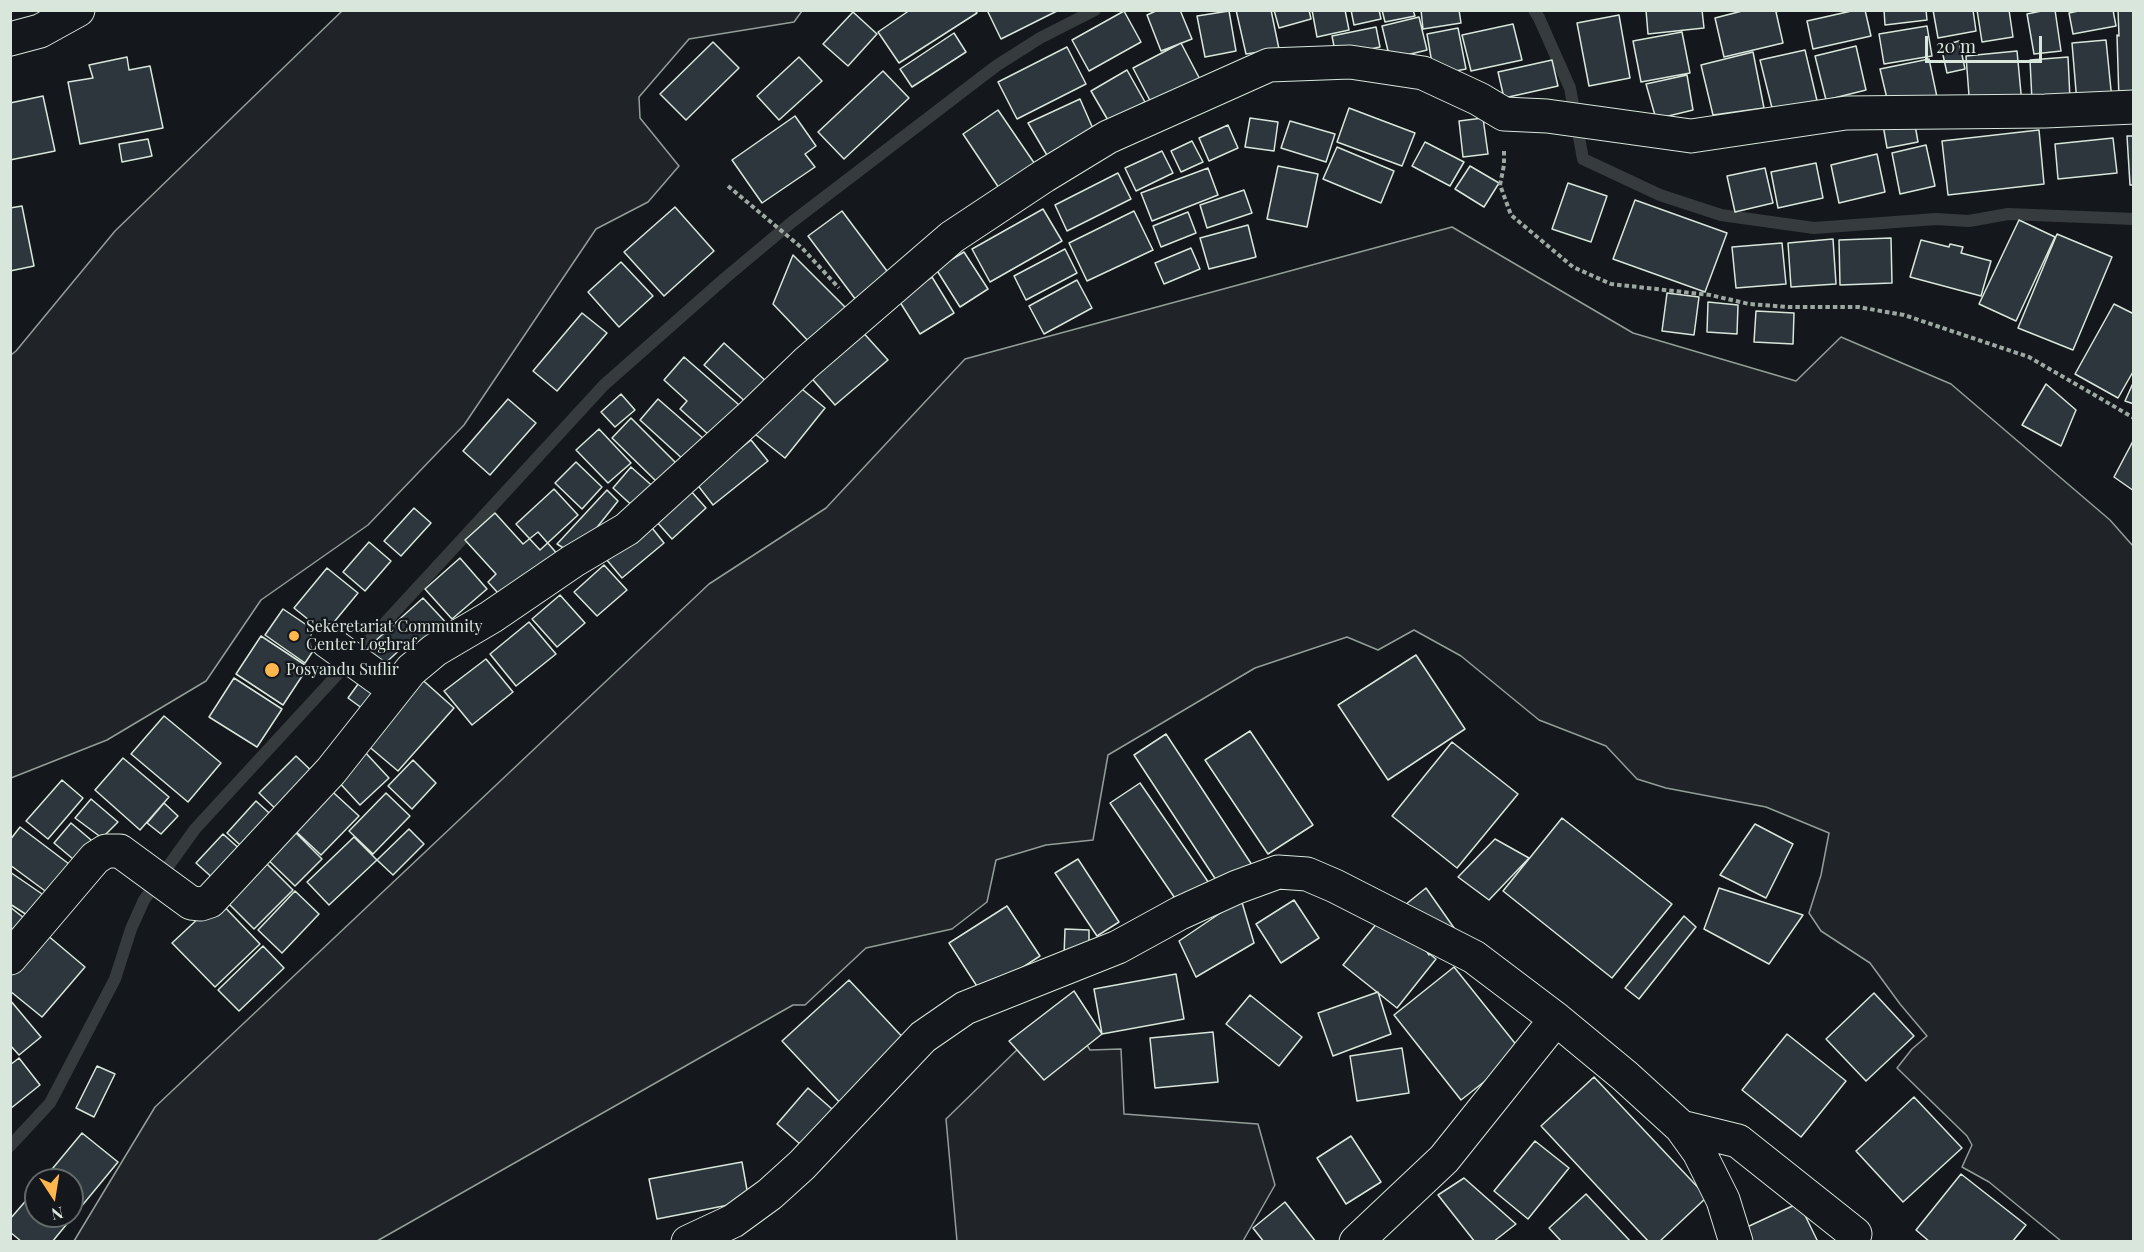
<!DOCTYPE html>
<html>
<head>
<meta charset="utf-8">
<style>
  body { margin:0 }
  #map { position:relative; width:2144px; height:1252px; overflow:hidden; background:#14181c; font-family:"Playfair Display",serif }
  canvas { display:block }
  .frame { position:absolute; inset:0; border:12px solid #d8e6dc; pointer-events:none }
  .north { position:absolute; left:24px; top:1168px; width:60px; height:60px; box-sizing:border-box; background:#14181c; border:2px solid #626a69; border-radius:50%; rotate:168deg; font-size:16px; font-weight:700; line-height:24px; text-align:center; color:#d8e6dc }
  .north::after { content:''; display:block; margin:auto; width:21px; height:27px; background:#ffb74d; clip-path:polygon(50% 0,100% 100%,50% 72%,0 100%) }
  .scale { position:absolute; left:1925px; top:36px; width:117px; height:27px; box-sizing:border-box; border:3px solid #d8e6dc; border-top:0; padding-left:8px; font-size:18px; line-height:21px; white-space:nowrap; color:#d8e6dc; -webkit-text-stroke:4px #14181c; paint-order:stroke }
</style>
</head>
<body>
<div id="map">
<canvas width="2144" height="1252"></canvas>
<div class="frame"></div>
<div class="north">N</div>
<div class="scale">20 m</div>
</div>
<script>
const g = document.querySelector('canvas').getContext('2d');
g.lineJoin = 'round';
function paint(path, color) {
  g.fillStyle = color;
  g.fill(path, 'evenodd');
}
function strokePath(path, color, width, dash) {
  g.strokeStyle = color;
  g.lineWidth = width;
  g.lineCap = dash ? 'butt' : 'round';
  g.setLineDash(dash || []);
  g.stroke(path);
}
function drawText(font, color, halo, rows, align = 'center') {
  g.font = font + ' "Playfair Display",serif';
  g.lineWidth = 4.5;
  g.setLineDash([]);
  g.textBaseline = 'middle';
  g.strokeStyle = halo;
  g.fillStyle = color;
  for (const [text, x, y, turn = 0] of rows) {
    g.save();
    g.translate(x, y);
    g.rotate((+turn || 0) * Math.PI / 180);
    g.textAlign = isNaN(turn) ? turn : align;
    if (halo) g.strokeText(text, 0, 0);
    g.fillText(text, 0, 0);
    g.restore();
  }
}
const green = new Path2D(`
  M342,11H802L794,22L689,39L639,97L640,118L679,166L648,202L596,229L464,425L368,525L261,600L206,681L107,740L11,778V355L16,351L115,231Z
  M1452,227L1633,333L1796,381L1841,337L1951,384L2110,520L2133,546V1241H2061L1989,1182L1962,1167L1972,1145L1967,1136L1897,1068L1912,1049L1927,1036L1900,1004L1870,963L1821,931L1809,913L1821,875L1829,833L1766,807L1666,788L1637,779L1606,746L1539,720L1461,656L1414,630L1378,650L1347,637L1255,668L1108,755L1093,840L1046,845L996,860L987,902L952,929L866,948L805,1005H793L377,1241H74L155,1107L709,584L826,508L965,359Z
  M1063,1005L1090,1050L1121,1049L1124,1114L1258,1124L1275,1185L1243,1241H957L946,1119Z`);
paint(green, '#202428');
strokePath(green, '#939e99', 1.5);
strokePath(new Path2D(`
  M1534,10L1539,18L1570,88L1583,159L1660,195L1721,215L1814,228L1936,219L1969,221L2008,214L2134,219
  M10,1146L50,1103L115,979L131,929L144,900L195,829L604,385L724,279L792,222L996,66L1040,38L1095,10`), '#363b3e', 12);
const building = new Path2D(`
  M910,10H975L977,13L899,63L878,32Z
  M987,10H1059L1001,39Z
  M1158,10H1180L1192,39L1161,51L1147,15Z
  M1236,10H1271L1279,49L1246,54Z
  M1274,10H1309L1311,19L1279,28Z
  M1312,10H1345L1349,30L1317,37Z
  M1351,10H1379L1381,19L1354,25Z
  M1382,10H1413L1415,16L1385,22Z
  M1421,10H1459L1461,23L1423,29Z
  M1646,10H1702L1704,28L1648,34Z
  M1746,10H1781L1776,12L1783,43L1724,57L1715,18Z
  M1856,10H1865L1871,36L1813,49L1807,21Z
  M1884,10H1926L1927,20L1885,25Z
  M1933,10H1973L1976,31L1938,38Z
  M1977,10H2009L2013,37L1982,42Z
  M2046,10H2055L2061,51L2034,54L2027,14Z
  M2083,10H2113L2116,26L2073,34L2069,13Z
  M2118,10H2134V100H2119L2117,35L2119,36Z
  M1124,11L1141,42L1089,71L1072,40Z
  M1229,11L1236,51L1205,57L1197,16Z
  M853,12L877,34L848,66L823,44Z
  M1619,15L1630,78L1589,86L1577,23Z
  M1419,17L1427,50L1390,59L1382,26Z
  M1513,24L1522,60L1471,71L1462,35Z
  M1927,26L1932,56L1884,64L1879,34Z
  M1376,27L1380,47L1336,56L1332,36Z
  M1458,28L1466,69L1434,75L1427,34Z
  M1682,32L1690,73L1641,82L1633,41Z
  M954,33L966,52L912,87L900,69Z
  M2106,40L2112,100L2077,103L2072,43Z
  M1959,41L1965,69L1947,73L1941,46Z
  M713,42L739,68L686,120L660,94Z
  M1181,43L1205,89L1157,114L1133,68Z
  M1856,46L1866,90L1826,100L1815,56Z
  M1067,47L1086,84L1017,119L998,82Z
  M1805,50L1819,109L1775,120L1760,60Z
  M2017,51L2022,104L1970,109L1966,56Z
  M1753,52L1764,108L1713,115L1701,65Z
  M127,57L129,70L150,66L163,128L80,144L68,82L93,78L89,65Z
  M799,57L822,81L779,120L757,96Z
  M2068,57L2070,99L2032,101L2030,60Z
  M1929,59L1937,97L1889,107L1880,69Z
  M1552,60L1558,86L1504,98L1498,72Z
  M1127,70L1145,102L1109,122L1091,91Z
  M883,71L909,98L844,159L818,132Z
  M1687,75L1693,110L1656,119L1646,84Z
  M43,96L55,151L10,160V103Z
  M1080,99L1094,131L1051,162L1028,123Z
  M1349,108L1415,133L1402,166L1337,142Z
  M998,110L1041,173L1005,197L963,134Z
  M795,116L816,146L805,154L815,167L762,203L732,160Z
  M1250,118L1278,122L1274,151L1245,147Z
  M1483,118L1488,154L1463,157L1459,121Z
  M1914,119L1918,142L1887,148L1883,125Z
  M1290,121L1335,134L1326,162L1281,148Z
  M1228,125L1238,148L1209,161L1199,138Z
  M2039,130L2044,184L1948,195L1942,141Z
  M2127,136H2134V185H2130Z
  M2113,138L2117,173L2058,179L2055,144Z
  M148,139L152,156L122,162L119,144Z
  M1192,141L1203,162L1181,172L1171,151Z
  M1425,142L1464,162L1450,186L1412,166Z
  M1926,145L1935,186L1900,194L1892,153Z
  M1337,147L1394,171L1381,203L1323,179Z
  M1162,151L1173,173L1136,191L1125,168Z
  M1877,154L1885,192L1839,203L1831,165Z
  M1816,163L1823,198L1778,208L1771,172Z
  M1278,166L1318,174L1307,227L1267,219Z
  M1470,166L1499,183L1484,207L1455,189Z
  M1208,168L1218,195L1152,221L1141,193Z
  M1765,168L1773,203L1735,212L1727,176Z
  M1118,173L1131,199L1067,231L1055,205Z
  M1568,183L1607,196L1591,242L1552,229Z
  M1244,190L1252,213L1207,228L1200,205Z
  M1635,200L1727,233L1705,292L1613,259Z
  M22,206L34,266L10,271V208Z
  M675,207L714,251L664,296L624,252Z
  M1043,209L1062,241L990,282L972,249Z
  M842,211L893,279L859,304L808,236Z
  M1134,211L1153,250L1087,281L1069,243Z
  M1188,212L1196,233L1161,247L1153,226Z
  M2019,220L2055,237L2016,321L1979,304Z
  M1248,225L1256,257L1209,269L1200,238Z
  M2057,234L2112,257L2073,350L2018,328Z
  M1891,238L1892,283L1840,285L1839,240Z
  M1833,239L1836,284L1791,287L1788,243Z
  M1921,240L1949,247L1950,244L1963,247L1961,253L1991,261L1981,296L1910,277Z
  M1782,243L1786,284L1736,288L1732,247Z
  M1191,248L1200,269L1164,284L1155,263Z
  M1065,249L1077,273L1026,300L1014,276Z
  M964,252L988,289L960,307L936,269Z
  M793,255L848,310L813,346L773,304Z
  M621,262L653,296L619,327L588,292Z
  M932,277L954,313L920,334L898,299Z
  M1077,280L1092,308L1044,334L1029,306Z
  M1667,293L1699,297L1694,335L1662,331Z
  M1708,302L1738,305L1737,334L1707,332Z
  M2114,304L2134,314V370L2118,398L2075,374Z
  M1756,311L1794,313L1793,344L1754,342Z
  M582,313L607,333L557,391L533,371Z
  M859,328L888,360L835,405L807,373Z
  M724,343L767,382L747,403L704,365Z
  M684,357L746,411L718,443L680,409L687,401L664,380Z
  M2134,381V404L2125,401Z
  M2046,384L2076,410L2061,446L2022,425Z
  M797,385L825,408L785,458L755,434Z
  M621,394L635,410L615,427L601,412Z
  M508,399L536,423L490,475L463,451Z
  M658,399L704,439L685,461L640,420Z
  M631,418L678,465L659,484L612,438Z
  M599,429L631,463L608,483L576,450Z
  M751,440L768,461L713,505L696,483Z
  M2133,441H2134V491L2114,477Z
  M576,462L602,487L582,509L555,483Z
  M631,467L657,490L638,511L613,488Z
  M554,489L578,515L540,550L516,524Z
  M607,490L618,501L575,555L557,544Z
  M690,490L706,508L672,539L656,521Z
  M414,508L431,523L401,556L384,541Z
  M495,513L523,544L538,532L560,557L507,603L488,582L496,574L465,540Z
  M649,524L664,543L622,578L606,559Z
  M369,542L391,561L365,591L343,572Z
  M460,558L487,589L452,619L425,589Z
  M604,565L627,590L597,616L574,592Z
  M327,568L358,593L325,633L294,608Z
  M560,595L585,623L557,647L532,619Z
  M423,598L451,628L418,657L406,644L379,669L363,652Z
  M283,609L323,636L305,663L265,635Z
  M529,622L556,654L516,686L490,654Z
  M261,636L308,667L283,705L236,674Z
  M1416,655L1465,729L1388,780L1338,705Z
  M486,659L513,692L472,725L444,691Z
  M366,673L388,690L370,714L348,698Z
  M417,675L454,708L398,771L360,739Z
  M234,678L282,709L257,747L209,717Z
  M164,716L221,763L188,802L131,754Z
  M1250,731L1313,825L1268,854L1205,760Z
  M1166,734L1254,868L1222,889L1134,755Z
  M1452,742L1518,794L1457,868L1392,816Z
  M363,750L389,778L360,805L334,777Z
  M296,756L319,778L283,816L259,793Z
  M123,758L169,797L140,830L95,790Z
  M413,760L436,783L412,809L388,786Z
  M62,780L83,798L48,839L26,821Z
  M1140,783L1211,886L1181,907L1110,803Z
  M324,784L359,816L321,855L287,823Z
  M386,793L410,816L373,854L349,831Z
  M91,799L118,822L102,838L75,818Z
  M256,801L279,822L250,854L227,833Z
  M164,803L178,816L161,834L147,823Z
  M1562,818L1672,904L1612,978L1503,891Z
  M71,823L97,845L79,864L54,843Z
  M1755,824L1793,844L1766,898L1720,875Z
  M289,826L322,859L295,886L261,853Z
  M20,827L73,867L52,896L10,865V840Z
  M409,829L424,844L393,875L377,860Z
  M223,834L242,851L215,880L196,863Z
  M354,837L377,860L329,905L307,882Z
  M1495,839L1529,858L1489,900L1458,877Z
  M259,856L293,890L254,929L220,895Z
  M1078,859L1119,922L1097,936L1055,873Z
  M10,872L45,896L30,917L10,904Z
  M1426,888L1459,935L1429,955L1400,909Z
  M1719,888L1803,915L1769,964L1704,929Z
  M295,891L319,914L282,953L258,930Z
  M1241,899L1254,943L1196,977L1179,941Z
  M218,900L260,944L215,987L172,943Z
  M1294,900L1319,938L1281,963L1256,924Z
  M1007,906L1040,956L982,994L949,943Z
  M10,907L33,925L10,952Z
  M1684,916L1696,927L1639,999L1625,988Z
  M1382,917L1436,959L1397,1008L1343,965Z
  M40,929L85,967L42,1017L10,991V964Z
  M1065,929L1089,930V957L1064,956Z
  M263,946L284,968L239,1011L218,990Z
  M1454,967L1522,1052L1461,1100L1394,1015Z
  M1176,974L1184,1019L1102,1034L1094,989Z
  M849,980L909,1044L843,1106L782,1041Z
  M1074,991L1102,1034L1044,1080L1009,1041Z
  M1378,992L1391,1034L1333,1056L1318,1013Z
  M1874,993L1914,1036L1866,1081L1826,1039Z
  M1250,995L1302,1037L1279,1066L1226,1024Z
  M10,1000L41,1037L19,1055L10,1045Z
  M1213,1032L1218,1082L1155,1088L1150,1038Z
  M1787,1034L1846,1081L1801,1137L1742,1090Z
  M1402,1048L1409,1093L1357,1101L1350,1056Z
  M19,1058L40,1085L10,1109V1065Z
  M97,1066L115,1074L94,1117L76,1108Z
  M1594,1077L1707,1197L1659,1242H1649L1541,1126Z
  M808,1088L840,1116L808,1151L777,1124Z
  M1914,1097L1962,1148L1903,1202L1856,1151Z
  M82,1133L118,1162L52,1242H22L10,1232V1219L36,1189V1216H72V1180H43Z
  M1351,1136L1381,1182L1346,1204L1317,1158Z
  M1535,1141L1569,1168L1528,1219L1494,1191Z
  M742,1162L749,1201L657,1219L649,1179Z
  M1961,1174L2026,1225L2012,1242H1930L1916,1230Z
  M1464,1178L1516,1224L1493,1242H1475L1438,1195Z
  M1586,1194L1631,1242H1562L1549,1228Z
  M1285,1202L1316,1242H1264L1253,1228Z
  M1799,1203L1818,1242H1750L1747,1227Z`);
paint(building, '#2c363c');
strokePath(building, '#d8e6dc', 1.5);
const minor = new Path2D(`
  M10,39L40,31L78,10
  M327,641L395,690
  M10,958L95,858L106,851H120L191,903L201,904L210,901L331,771L411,670L435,650L491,617L573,561L627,529L749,418L806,363L952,237L1044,176L1108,137L1269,65L1350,62L1423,73L1479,99L1504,114L1547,116L1691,136L1846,113L2045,111L2134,107
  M1681,1127L1738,1141L1855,1234
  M688,1242L733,1221L770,1194L802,1165L923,1037L965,1008L1118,947L1180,913L1237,887L1278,872L1307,874L1335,886L1474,957L1556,1019L1625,1076L1681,1127L1699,1152L1723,1200L1736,1242
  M1356,1242L1444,1159L1556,1019`);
strokePath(minor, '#d8e6dc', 35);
strokePath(new Path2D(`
  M1504,151V165L1500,185L1511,215L1573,267L1611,284L1710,295L1749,304L1788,307H1858L1904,315L2029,357L2134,418
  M728,186L802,248L839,288`), '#9da8a2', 4, [4.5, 3]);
strokePath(minor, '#14181c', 33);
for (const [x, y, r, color] of [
  [294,636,6,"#ffb74d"],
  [272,670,8,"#ffb74d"]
]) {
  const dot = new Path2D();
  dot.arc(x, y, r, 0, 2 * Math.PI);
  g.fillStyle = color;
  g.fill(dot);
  strokePath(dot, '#14181c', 2);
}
drawText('16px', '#d8e6dc', '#14181c', [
  ["Sekeretariat Community",306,627],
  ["Center Loghraf",306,645],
  ["Posyandu Suflir",286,670]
], 'left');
</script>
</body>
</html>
